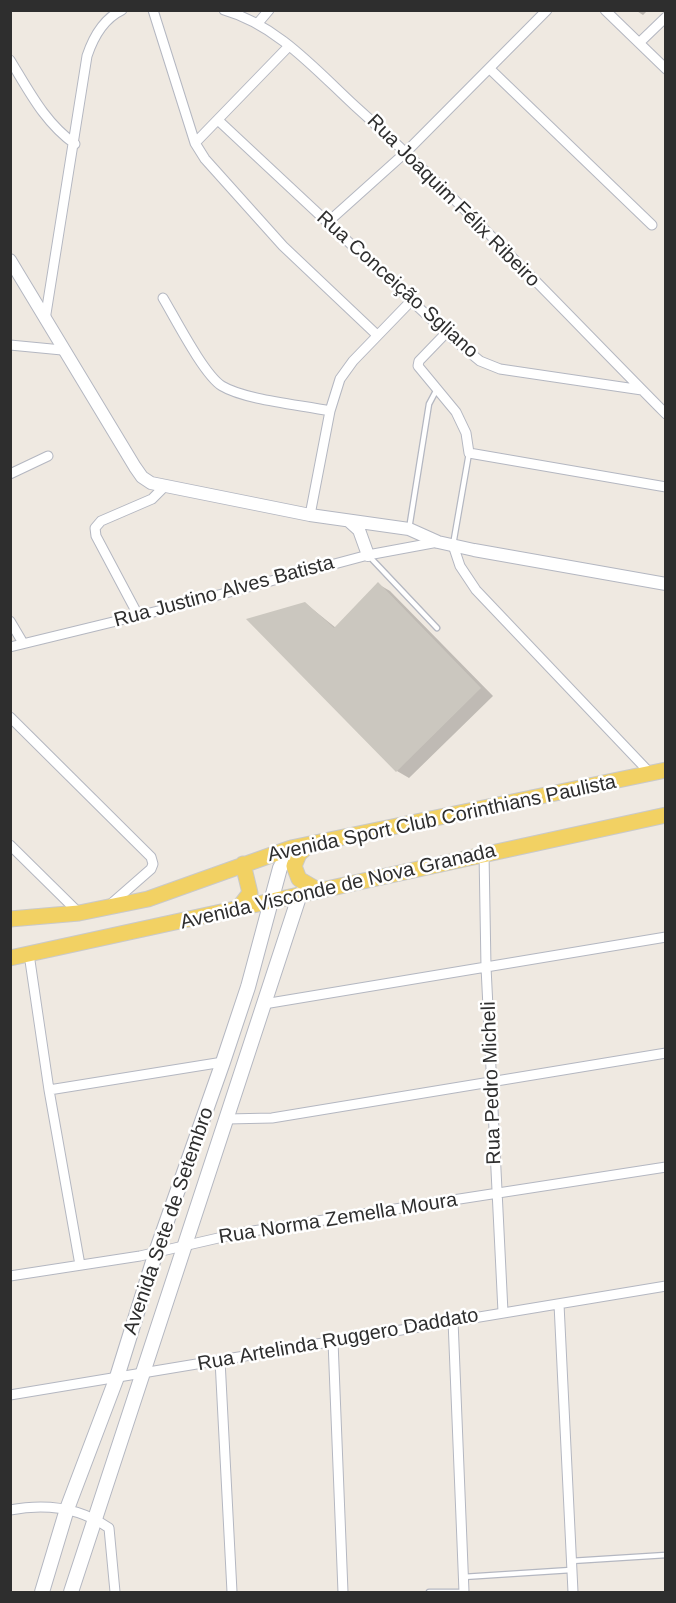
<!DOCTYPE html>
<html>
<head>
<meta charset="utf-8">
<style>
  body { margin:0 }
  #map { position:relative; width:676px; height:1603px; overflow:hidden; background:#efe9e1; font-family:Helvetica,sans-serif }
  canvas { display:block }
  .frame { position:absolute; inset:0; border:12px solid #2e2e2e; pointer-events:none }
</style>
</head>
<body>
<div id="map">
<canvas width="676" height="1603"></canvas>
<div class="frame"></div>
</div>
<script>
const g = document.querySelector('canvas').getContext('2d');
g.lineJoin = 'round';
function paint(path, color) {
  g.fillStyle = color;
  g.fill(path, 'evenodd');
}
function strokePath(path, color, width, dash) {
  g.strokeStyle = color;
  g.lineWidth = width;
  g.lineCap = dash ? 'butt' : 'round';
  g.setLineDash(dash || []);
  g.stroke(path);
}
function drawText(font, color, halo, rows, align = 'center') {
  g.font = font + ' Helvetica,sans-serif';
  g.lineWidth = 5;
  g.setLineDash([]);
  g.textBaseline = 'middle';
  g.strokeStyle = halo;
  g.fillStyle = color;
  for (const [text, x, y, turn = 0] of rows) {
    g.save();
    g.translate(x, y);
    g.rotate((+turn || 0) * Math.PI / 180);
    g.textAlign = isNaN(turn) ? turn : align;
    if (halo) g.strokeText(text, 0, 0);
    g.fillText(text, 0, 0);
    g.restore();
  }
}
paint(new Path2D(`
  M635,10H648L643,15Z
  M378,584L390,591L493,696L409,778L397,771L305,603L336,628Z`), '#0003');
paint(new Path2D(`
  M378,582L481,688L396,772L246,619L305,602L334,628Z`), '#cbc7bf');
const service = new Path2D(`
  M409,529L429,404L437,389
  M453,545L469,453
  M369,556L437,628
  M571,1561L666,1555
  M463,1577L571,1570
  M429,1592H463`);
const minor = new Path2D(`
  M153,10L195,143L205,159L283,246L377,335
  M224,10C277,25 316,70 355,106C463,203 563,310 666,414
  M605,10L666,69
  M258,23L269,10
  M639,43L666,17
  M10,60C29,91 45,123 75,144
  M491,70L652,225
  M219,121L446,333L480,361L500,369L642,390
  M195,143L289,46
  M328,222L406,152L547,10
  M163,298C175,318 204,375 222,386C245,400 302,405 330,411
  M45,320L87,56C93,38 103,19 122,10
  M446,333L419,361L418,366L456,412L466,433L469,453L666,487
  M10,345L62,350
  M10,474L48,456
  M310,515L330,411L340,379L353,361L412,300
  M453,545L460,566L476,590L650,773
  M138,615L96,536L95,528L101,521L152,499L163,488
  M10,621L23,643
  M10,647L166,609L368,555L438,542
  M10,717L151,857L153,864L151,869L111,904
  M10,845L79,913
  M484,853L486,967L503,1312
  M29,954L49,1090L80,1265
  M264,1004L666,937
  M49,1090L223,1062
  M227,1119L272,1118L666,1053
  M10,1276L140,1256L240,1233L666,1167
  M559,1304L573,1592
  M453,1320L464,1592
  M333,1341L343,1592
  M220,1360L232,1592
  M10,1395L666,1286
  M10,1510C46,1503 79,1507 109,1528L115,1592`);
const tertiary = new Path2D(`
  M10,260L135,467L142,477L151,483L310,515L409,529L438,542L474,550L666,584
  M349,521L359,530L368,555`);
const secondary = new Path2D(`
  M42,1592L67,1509L117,1377L156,1252L223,1062L248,987L280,868L291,848
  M71,1592L300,894`);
const primary = new Path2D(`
  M310,844L299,854L294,866L299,879L316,889
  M237,910L250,893L243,864
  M10,919L79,913L148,899L291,848L666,770
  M10,958L666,815`);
strokePath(service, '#b4b7c1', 7);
strokePath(minor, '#b4b7c1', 11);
strokePath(tertiary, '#b4b7c1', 14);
strokePath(secondary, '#b4b7c1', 16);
strokePath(primary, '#c9c9c9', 17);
strokePath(service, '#fff', 4.5);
strokePath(minor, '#fff', 9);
strokePath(tertiary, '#fff', 12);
strokePath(secondary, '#fff', 14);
strokePath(primary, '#f2d163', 15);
drawText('20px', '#2e2e2e', '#fff', [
  ["Rua Joaquim Félix Ribeiro",453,201,45],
  ["Rua Conceição Sgliano",397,285,42],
  ["Rua Justino Alves Batista",224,592,-15],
  ["Avenida Sport Club Corinthians Paulista",442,819,-12],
  ["Avenida Visconde de Nova Granada",338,887,-13],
  ["Rua Pedro Micheli",492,1083,-92],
  ["Rua Norma Zemella Moura",338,1219,-9],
  ["Avenida Sete de Setembro",169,1221,-71],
  ["Rua Artelinda Ruggero Daddato",338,1340,-10]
]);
</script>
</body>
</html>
